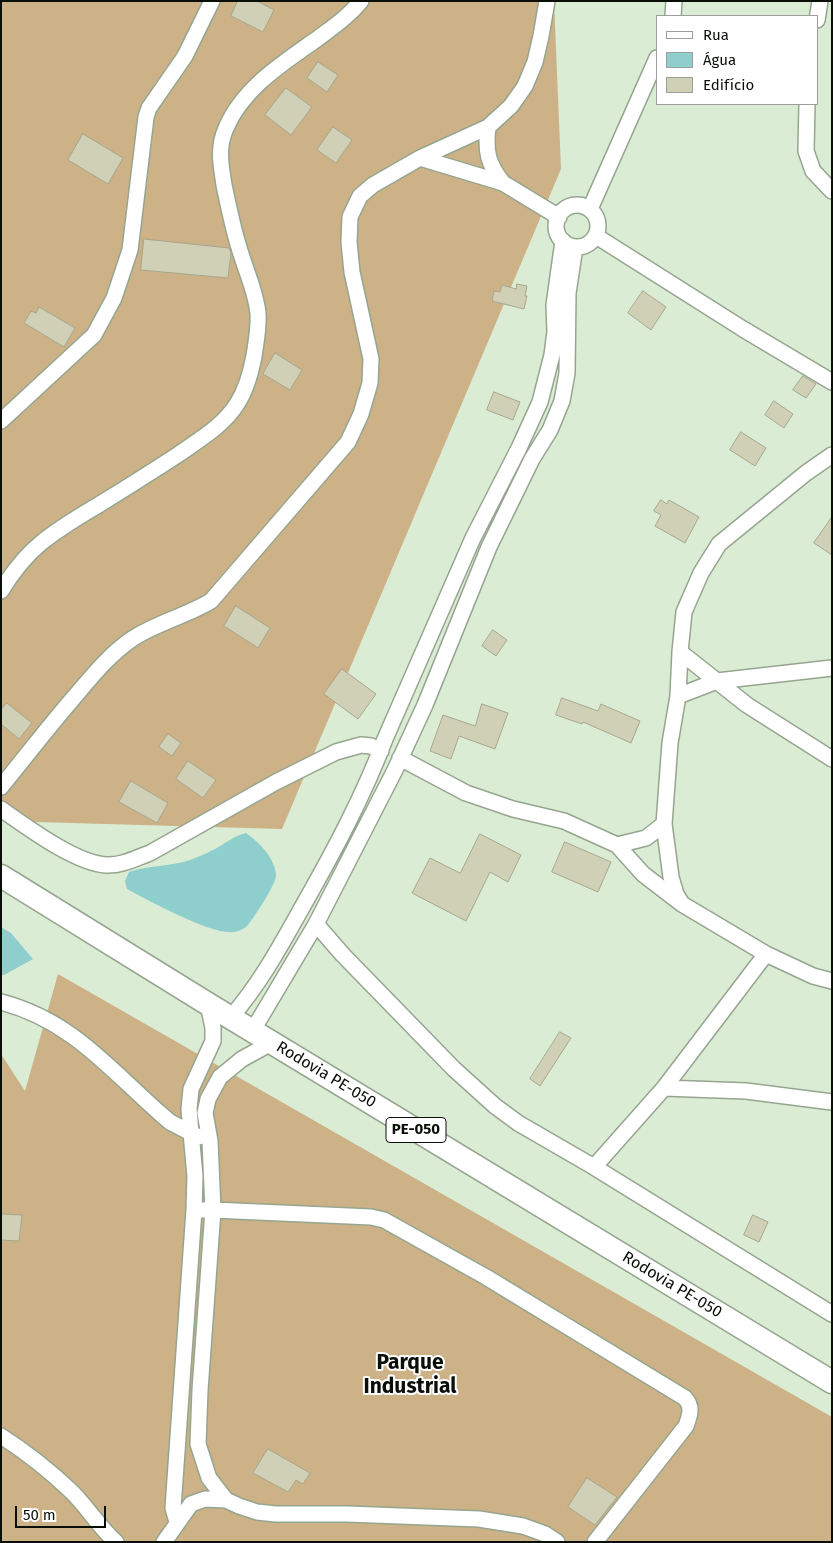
<!DOCTYPE html>
<html>
<head>
<meta charset="utf-8">
<style>
  body { margin:0 }
  #map { position:relative; width:833px; height:1543px; overflow:hidden; background:#dbecd5; font-family:"Fira Sans",sans-serif }
  canvas { display:block }
  .frame { position:absolute; inset:0; border:2px solid #090f07; pointer-events:none }
  .legend { position:absolute; left:656px; top:15px; width:162px; height:90px; box-sizing:border-box; background:#fff; border:1px solid #9d9f9c; margin:0; padding:6px 9px; list-style:none; font-size:15px; color:#090f07 }
  .legend li { display:flex; align-items:center; gap:10px; height:25px }
  .legend b { width:25px; border:1px solid #9d9f9c }
  .scale { position:absolute; left:15px; top:1506px; width:91px; height:22px; box-sizing:border-box; border:2px solid #090f07; border-top:0; padding-left:6px; font-size:15px; line-height:18px; white-space:nowrap; color:#090f07; -webkit-text-stroke:4px #fff; paint-order:stroke }
</style>
</head>
<body>
<div id="map">
<canvas width="833" height="1543"></canvas>
<div class="frame"></div>
<ul class="legend">
<li><b style="height:6px;background:#fff"></b>Rua</li>
<li><b style="height:14px;background:#8ececc"></b>Água</li>
<li><b style="height:14px;background:#cfd0b5"></b>Edifício</li>
</ul>
<div class="scale">50 m</div>
</div>
<script>
const g = document.querySelector('canvas').getContext('2d');
g.lineJoin = 'round';
function paint(path, color) {
  g.fillStyle = color;
  g.fill(path, 'evenodd');
}
function strokePath(path, color, width, dash) {
  g.strokeStyle = color;
  g.lineWidth = width;
  g.lineCap = dash ? 'butt' : 'round';
  g.setLineDash(dash || []);
  g.stroke(path);
}
function drawText(font, color, halo, rows, align = 'center') {
  g.font = font + ' "Fira Sans",sans-serif';
  g.lineWidth = 4;
  g.setLineDash([]);
  g.textBaseline = 'middle';
  g.strokeStyle = halo;
  g.fillStyle = color;
  for (const [text, x, y, turn = 0] of rows) {
    g.save();
    g.translate(x, y);
    g.rotate((+turn || 0) * Math.PI / 180);
    g.textAlign = isNaN(turn) ? turn : align;
    if (halo) g.strokeText(text, 0, 0);
    g.fillText(text, 0, 0);
    g.restore();
  }
}
paint(new Path2D(`
  M1,1H554L561,169L282,829L1,821Z
  M58,974L832,1417V1542H1V1054L25,1091Z`), '#ccb286');
paint(new Path2D(`
  M246,833C259,842 276,859 276,876C275,886 253,919 247,926C244,929 237,932 233,932C211,935 148,900 127,889L125,881L129,872C148,865 170,867 190,860C198,857 207,853 215,849C226,843 234,836 246,833Z
  M1,927L11,933L33,959L4,975H1Z`), '#8ececc');
const building = new Path2D(`
  M238,1H257L274,10L263,32L231,16Z
  M318,62L338,75L327,92L307,78Z
  M286,88L312,107L291,135L265,115Z
  M333,127L352,140L336,163L317,150Z
  M83,134L123,158L108,184L68,160Z
  M144,239L229,248L231,253L228,278L141,270Z
  M517,284L527,286L525,296H527L524,309L492,301L494,291L500,292L502,285L516,289Z
  M643,291L666,307L651,330L628,313Z
  M39,307L75,328L64,347L24,323L31,311L36,313Z
  M275,353L302,370L290,390L263,374Z
  M803,376L816,384L806,398L793,390Z
  M494,392L520,402L513,420L487,410Z
  M774,401L793,414L784,428L765,415Z
  M741,432L766,448L755,466L730,450Z
  M661,500L667,504L669,500L699,517L685,543L655,526L661,515L654,511Z
  M832,517V555L814,543Z
  M236,606L270,628L258,648L224,626Z
  M493,630L507,640L496,656L482,646Z
  M342,669L376,694L358,719L324,694Z
  M562,698L598,711L601,704L640,721L631,743L583,722L582,724L556,715Z
  M7,703L32,723L19,739L1,724V710Z
  M482,704L508,713L495,749L459,736L451,759L430,751L443,715L475,726Z
  M168,734L181,743L172,756L159,747Z
  M188,761L216,780L203,798L176,779Z
  M131,781L168,803L157,823L119,802Z
  M480,834L521,855L508,882L490,872L466,921L412,893L430,858L460,873Z
  M565,842L611,862L598,892L552,872Z
  M560,1032L571,1038L540,1086L530,1079Z
  M1,1214L22,1215L19,1241L1,1240Z
  M753,1215L768,1222L759,1242L744,1235Z
  M268,1449L310,1473L303,1484L296,1480L288,1492L253,1473Z
  M587,1478L617,1497L595,1525L568,1507Z`);
paint(building, '#cfd0b5');
strokePath(building, '#a7a78e', 1);
const minor = new Path2D(`
  M673,16L674,1
  M817,20L820,1
  M807,104L806,151L813,171L832,191
  M488,127C485,152 488,164 503,183
  M420,158L503,183L559,217
  M556 226a21 21 0 1 1 42 0a21 21 0 1 1-42 0Z
  M590,209L657,58
  M596,236L743,329L832,382
  M1,421L94,335L114,298L130,250L146,117L149,108L185,56L212,1
  M1,591C12,573 25,556 41,543C59,528 80,516 100,504C126,488 153,471 179,454C200,439 223,426 237,404C246,390 251,372 254,356C256,342 259,328 258,313C256,293 248,276 242,257C234,234 229,209 224,185C221,165 217,148 226,128C243,88 283,63 317,39C333,27 348,17 361,1
  M680,652L747,705L832,759
  M678,696L717,681L832,668
  M400,758L466,793L513,809L564,821L617,845L643,874L682,904L766,954L813,976L832,981
  M1,787C26,756 50,725 76,695C93,675 110,654 132,639C156,623 186,616 211,601L348,442L361,414L370,383L371,359L352,272L349,242L350,217L360,196L373,185L420,158L488,127L511,106L525,86L535,62L541,36L547,1
  M1,809C27,827 75,863 106,865C121,866 136,858 150,853L276,782L336,752L361,745L371,746L381,751
  M617,845L646,838L664,824
  M682,904L676,894L671,877L664,824L670,743L678,696L680,652L684,612L701,573L719,544L806,473L832,455
  M316,924L343,955L454,1069L495,1106L518,1123L594,1167L832,1314
  M1,1002C73,1021 110,1070 163,1116L170,1122L191,1133L195,1176L194,1210L173,1508L177,1522
  M231,1017C261,983 282,943 304,904C334,851 363,797 385,739L473,538L519,448L540,402L552,355L555,332L554,305L563,241
  M253,1030L316,924L395,770L425,705L489,547L532,459L550,430L562,401L567,373L568,293L575,247
  M273,1042L242,1059L220,1077L208,1099L205,1113L210,1141L213,1210L200,1390L198,1444L209,1478L226,1500L239,1506L257,1512L276,1514H347L479,1519L523,1526L545,1534L557,1542
  M664,1088L746,1091L832,1102
  M199,1137L191,1133L189,1109L191,1089L213,1041V1028L208,1004
  M594,1167L664,1088L766,954
  M194,1210H213L371,1217L384,1220L486,1277L685,1398C693,1407 690,1415 686,1426L595,1542
  M1,1436C26,1452 50,1471 72,1492C88,1508 99,1527 116,1542
  M164,1542L191,1504L205,1499L226,1500`);
const primary = new Path2D(`
  M1,876L208,1004L832,1382`);
strokePath(minor, '#96a58f', 18);
strokePath(primary, '#96a58f', 25);
strokePath(minor, '#fff', 15);
strokePath(primary, '#fff', 22);
for (const [x, y, w] of [
  [416,1130,60]
]) {
  const box = new Path2D();
  box.roundRect(x - w / 2, y - 12.5, w, 25, 4);
  g.fillStyle = '#fff';
  g.fill(box);
  strokePath(box, '#090f07', 1);
}
drawText('bold 15px', '#090f07', null, [
  ["PE-050",416,1130]
]);
drawText('16px', '#090f07', '#fff', [
  ["Rodovia PE-050",326,1075,31],
  ["Rodovia PE-050",672,1285,31]
]);
drawText('bold 21px', '#090f07', '#fff', [
  ["Parque",410,1363],
  ["Industrial",410,1387]
]);
</script>
</body>
</html>
